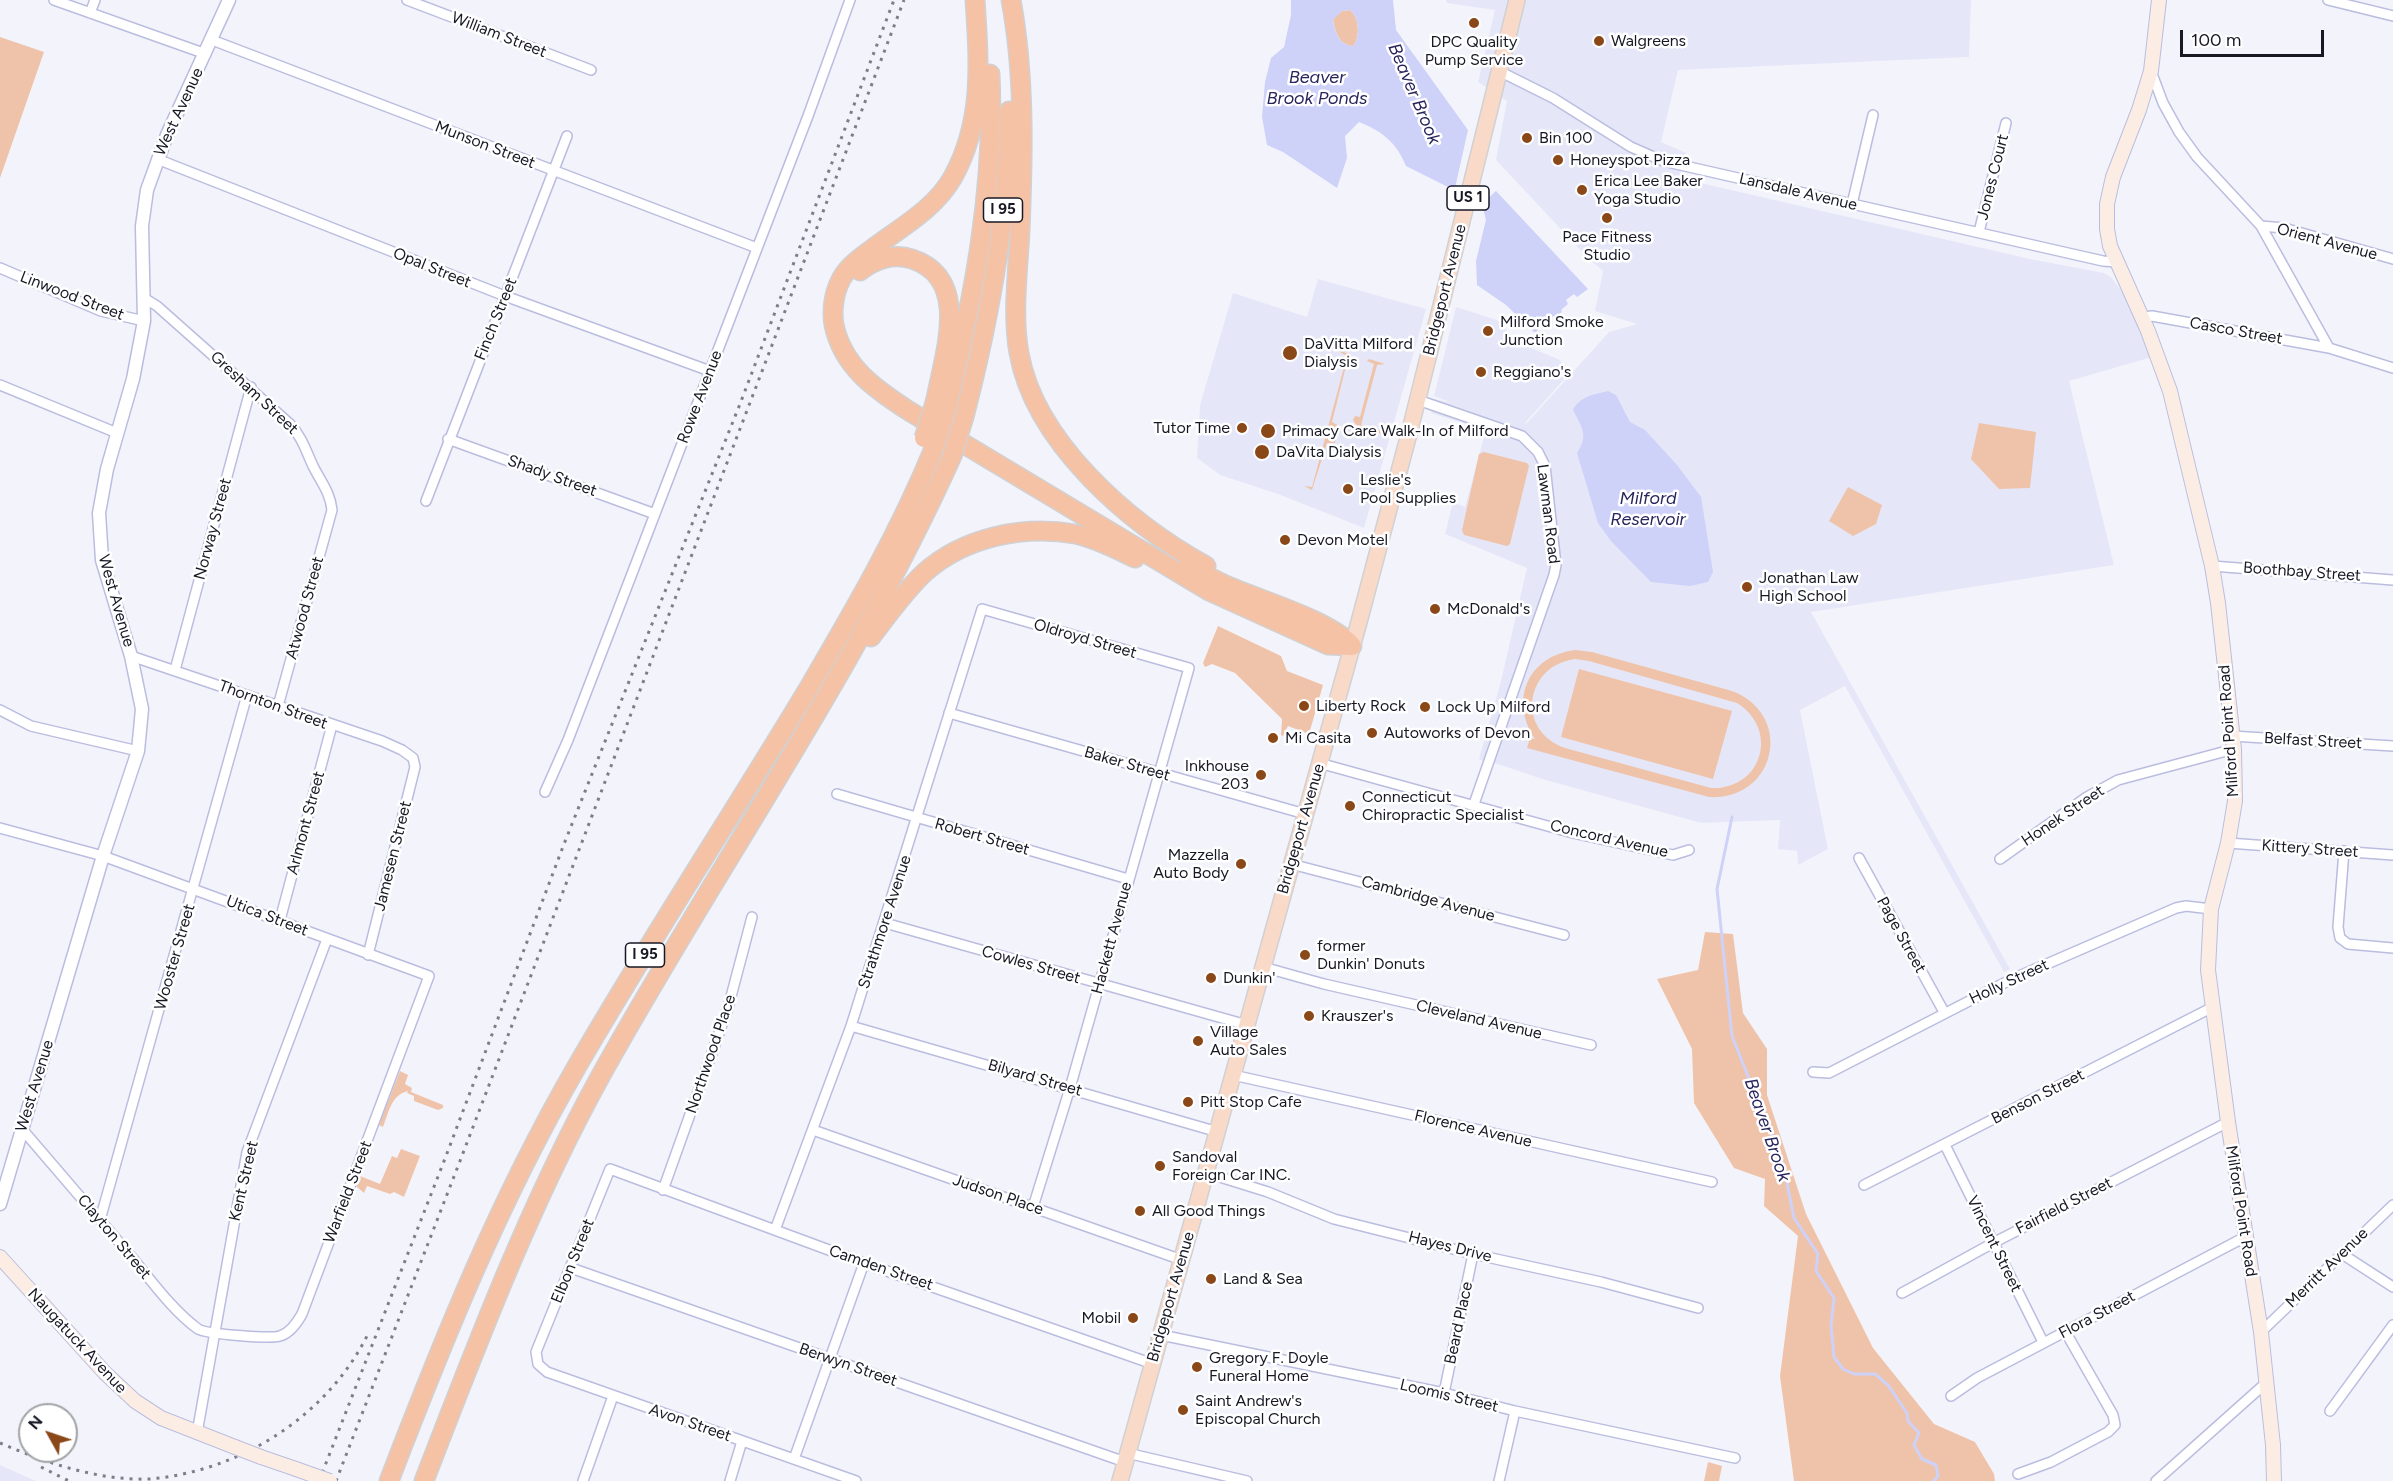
<!DOCTYPE html>
<html>
<head>
<meta charset="utf-8">
<style>
  body { margin:0 }
  #map { position:relative; width:2393px; height:1481px; overflow:hidden; background:#f3f4fb; font-family:Figtree,sans-serif }
  canvas { display:block }
  .north { position:absolute; left:18px; top:1403px; width:60px; height:60px; box-sizing:border-box; background:#fff; border:2px solid #a2a3a7; border-radius:50%; rotate:310deg; font-size:16px; font-weight:700; line-height:24px; text-align:center; color:#171824 }
  .north::after { content:''; display:block; margin:auto; width:21px; height:27px; background:#8a4718; clip-path:polygon(50% 0,100% 100%,50% 72%,0 100%) }
  .scale { position:absolute; left:2180px; top:30px; width:144px; height:27px; box-sizing:border-box; border:3px solid #171824; border-top:0; padding-left:8px; font-size:18px; line-height:21px; white-space:nowrap; color:#171824; -webkit-text-stroke:4px #fff; paint-order:stroke }
</style>
</head>
<body>
<div id="map">
<canvas width="2393" height="1481"></canvas>
<div class="north">N</div>
<div class="scale">100 m</div>
</div>
<script>
const g = document.querySelector('canvas').getContext('2d');
g.lineJoin = 'round';
function paint(path, color) {
  g.fillStyle = color;
  g.fill(path, 'evenodd');
}
function strokePath(path, color, width, dash) {
  g.strokeStyle = color;
  g.lineWidth = width;
  g.lineCap = dash ? 'butt' : 'round';
  g.setLineDash(dash || []);
  g.stroke(path);
}
function drawText(font, color, halo, rows, align = 'center') {
  g.font = font + ' Figtree,sans-serif';
  g.lineWidth = 5;
  g.setLineDash([]);
  g.textBaseline = 'middle';
  g.strokeStyle = halo;
  g.fillStyle = color;
  for (const [text, x, y, turn = 0] of rows) {
    g.save();
    g.translate(x, y);
    g.rotate((+turn || 0) * Math.PI / 180);
    g.textAlign = isNaN(turn) ? turn : align;
    if (halo) g.strokeText(text, 0, 0);
    g.fillText(text, 0, 0);
    g.restore();
  }
}
paint(new Path2D(`
  M1446,0H1971L1969,57L1678,70L1661,142L1686,153L1679,178L2030,259L2104,273L2112,278L2124,295L2142,334L2152,357L2069,381L2114,565L1811,612L2010,969L2004,972L1845,686L1800,710L1828,849L1798,865L1797,851L1778,849L1780,820L1701,823L1542,779L1492,762L1482,796L1474,794L1483,761L1479,759L1501,681L1527,568L1445,534L1453,502L1465,507L1486,430L1431,413L1434,399L1452,403L1434,396L1456,307L1497,320L1517,342L1560,360L1568,375L1525,423L1526,424L1609,332L1637,324L1595,311L1603,271L1588,258L1496,160L1507,101L1478,82L1495,10L1447,3Z
  M1318,279L1426,309L1364,528L1278,494L1220,475L1197,458L1200,405L1233,293L1307,317Z
  M0,1465L36,1481H0Z`), '#e5e7f8');
paint(new Path2D(`
  M1350,10C1359,17 1361,37 1353,46C1339,45 1335,32 1333,19L1342,11Z
  M0,37L44,52L0,178Z
  M1342,351L1350,355L1355,363L1347,362L1332,422L1339,426L1335,443H1327L1312,490L1304,486L1312,487L1347,356L1340,352Z
  M1369,359L1385,364L1377,365L1361,425L1386,432C1374,436 1360,432 1353,420L1355,416L1360,417L1374,364L1367,361Z
  M1979,423L2036,432L2030,488L1999,489L1971,459Z
  M1484,452L1527,463L1529,466L1510,544L1507,546L1464,535L1462,530L1479,454Z
  M1848,487L1882,505L1876,524L1853,536L1829,521Z
  M1218,626L1281,656L1287,671L1323,685L1309,734L1288,726L1283,736L1281,735L1282,719L1235,673L1212,664L1205,667L1203,663Z
  M1575,650L1592,652L1732,691C1795,715 1776,801 1709,797L1527,748L1530,738L1535,739C1509,700 1528,656 1575,650ZM1575,659L1589,661L1737,703C1780,730 1762,790 1711,788L1565,748C1516,731 1524,666 1575,659Z
  M1579,669L1732,711L1713,779L1561,737Z
  M1705,932L1733,934L1743,1013L1767,1049V1095L1806,1214L1873,1348L1934,1424L1975,1442L1994,1474L1995,1481H1794L1780,1376L1798,1236L1764,1206L1765,1179L1734,1168L1694,1103L1692,1049L1657,979L1698,970Z
  M400,1071L408,1075L405,1084L412,1088L411,1092L443,1105V1108L438,1110L414,1101V1096L407,1093L408,1091C391,1095 389,1112 383,1127L379,1125Z
  M401,1149L420,1156L404,1197L394,1192L390,1194L367,1186L364,1193L356,1186L360,1176L380,1184L392,1156L397,1158Z
  M1708,1462L1722,1466L1719,1481H1704Z`), '#efc3aa');
paint(new Path2D(`
  M1291,0H1393L1396,30L1468,130L1455,188H1450L1406,166C1397,143 1382,131 1359,122L1345,136L1347,158L1337,188L1283,152L1267,145L1262,117L1265,82L1271,58L1284,47L1291,15ZM1350,10C1359,17 1361,37 1353,46C1339,45 1335,32 1333,20L1342,11Z
  M1496,191L1588,289L1577,297L1574,294L1566,300L1568,304L1561,310L1562,312L1555,317L1553,316L1535,333L1506,305L1477,285L1476,261L1486,220L1482,204Z
  M1608,391L1616,395L1630,422L1645,430L1677,465L1701,497L1713,572L1708,582L1690,586L1651,582L1611,541L1598,523L1577,453C1589,435 1582,428 1573,410C1580,396 1593,395 1608,391Z`), '#ced1f8');
strokePath(new Path2D(`
  M1732,817L1717,889L1732,1036L1783,1164L1794,1218L1818,1254L1816,1271L1834,1298L1831,1326L1834,1357L1843,1369L1854,1374H1875L1888,1385L1907,1413L1908,1421L1919,1433L1914,1445L1922,1459L1936,1465L1938,1476L1934,1481`), '#ced1f8', 3);
const minor = new Path2D(`
  M54,0L206,54
  M407,0L591,70
  M2328,0L2393,16
  M90,13L95,0
  M212,40L757,248
  M1499,71L1553,98L1631,147L1663,161L2103,261L2117,262
  M2151,71L2163,103L2179,132L2197,157L2261,226L2329,348L2393,368
  M157,159L505,296L710,371
  M1852,204L1873,115
  M2261,226L2284,228L2393,259
  M1979,232L2006,123
  M0,268L101,311L144,321
  M144,298L157,306L290,424C302,437 306,451 313,466C321,482 330,492 332,510L278,706
  M2143,317L2152,316L2329,348
  M0,385L117,433
  M1418,400L1522,436L1538,452L1545,466L1556,565L1554,575L1474,804
  M448,439L655,514
  M426,501L567,136
  M2212,566L2393,580
  M131,656L382,741L402,750L413,758L415,767L368,955
  M175,670L251,387
  M0,710L31,726L138,751
  M949,713L1305,814
  M2232,736L2393,746
  M1319,763L1573,833L1673,855L1689,850
  M545,792L568,740L808,116L850,0
  M837,794L1128,879
  M0,828L103,856L429,976L302,1314C297,1323 290,1333 280,1336C270,1339 206,1334 198,1329C172,1310 151,1280 130,1255C94,1213 58,1171 22,1129
  M2228,843L2393,855
  M2344,851L2338,927L2340,938L2348,944L2393,948
  M1859,858L1944,1012
  M2000,859L2087,797L2118,780L2234,749
  M1291,864L1564,935
  M280,920L332,725
  M885,923L1247,1025
  M1263,967L1324,984L1591,1045
  M851,1026L1218,1132
  M1813,1072L1829,1073L2010,980L2176,908L2186,906L2211,909
  M1233,1075L1712,1182
  M813,1130L1182,1260
  M1945,1145L2043,1342
  M1207,1173L1268,1192L1334,1219L1473,1254L1601,1282L1698,1308
  M1864,1185L2211,1008
  M663,1190L728,1008L752,917
  M100,1220L247,695
  M775,1230L851,1026L982,609L1189,668L1070,1088L1033,1207
  M2342,1254L2393,1287
  M571,1268L1125,1462
  M1902,1293L1993,1243L2228,1122
  M2261,1332L2393,1205
  M1161,1335L1444,1393L1515,1411L1735,1458
  M1444,1393L1473,1254
  M1951,1396L1977,1378L2245,1237
  M2330,1411L2393,1325
  M197,1433L247,1152L327,939
  M1127,1453L1247,1481
  M794,1459L864,1263
  M2018,1474L2051,1462L2108,1432L2115,1425L2113,1415L2065,1331
  M583,1481L613,1396
  M730,1481L742,1441
  M856,1481L547,1372L538,1364L536,1352L610,1169L864,1263L1153,1364
  M1499,1481L1515,1411
  M2156,1481L2267,1382`);
const tertiary = new Path2D(`
  M0,1204L103,856L138,751L142,709L131,656L102,560L99,513L107,469L133,379L144,321L142,226L147,190L167,135L229,0`);
const secondary = new Path2D(`
  M2159,0L2151,71L2139,110L2113,177L2107,204V229L2110,246L2148,331L2170,391L2212,566L2218,603L2234,749L2235,801L2228,843L2211,909L2208,970L2228,1122L2261,1332L2273,1445L2274,1481
  M0,1257L105,1373L135,1401L161,1418L235,1447
  M261,1457L296,1469`);
const primary = new Path2D(`
  M1120,1481L1359,622L1410,430L1517,0`);
const motorway = new Path2D(`
  M975,0C979,61 984,121 953,177C935,209 901,227 872,249C863,256 852,263 845,273C835,287 831,307 834,325C843,367 875,389 909,411L1209,591L1328,645L1352,646
  M1011,0C1025,75 1023,155 1020,231C1018,271 1012,314 1019,353C1035,443 1130,524 1206,566
  M860,271C875,259 894,253 912,259C972,279 944,354 936,399
  M947,407C974,297 995,187 990,74
  M964,417C990,317 1009,214 1009,111
  M1188,566C1202,573 1216,581 1230,587C1260,600 1334,622 1352,646
  M871,637C888,615 904,592 924,573C964,537 1023,525 1075,534C1095,538 1116,549 1135,558
  M389,1481C444,1338 499,1201 576,1068C650,940 731,817 807,691C855,609 899,534 935,446
  M424,1481C477,1344 529,1206 600,1077C715,869 854,674 952,456`);
strokePath(minor, '#babddf', 12);
strokePath(tertiary, '#babddf', 15);
strokePath(secondary, '#babddf', 16);
strokePath(primary, '#d1d1d3', 18);
strokePath(motorway, '#d1d1d3', 21);
strokePath(minor, '#fff', 9);
strokePath(tertiary, '#fff', 12);
strokePath(secondary, '#fcede4', 14);
strokePath(primary, '#f9dac9', 15);
strokePath(motorway, '#f5c2a5', 18);
strokePath(new Path2D(`
  M0,1443C47,1463 99,1481 150,1479C240,1471 326,1417 367,1336
  M41,1467L69,1481
  M319,1481L446,1156L564,844L740,404L894,0
  M336,1481L460,1161L904,0`), '#7d7e88', 3, [3, 6]);
const secondaryBridge = new Path2D(`
  M235,1447L261,1457
  M296,1469L330,1481`);
const motorwayBridge = new Path2D(`
  M924,438L936,399
  M935,446L947,407
  M952,456L964,417`);
strokePath(secondaryBridge, '#babddf', 16, []);
strokePath(motorwayBridge, '#d1d1d3', 21, []);
strokePath(secondaryBridge, '#fcede4', 14);
strokePath(motorwayBridge, '#f5c2a5', 18);
for (const [x, y, r, color] of [
  [1474,23,6,"#8a4718"],
  [1599,41,6,"#8a4718"],
  [1527,138,6,"#8a4718"],
  [1558,160,6,"#8a4718"],
  [1582,190,6,"#8a4718"],
  [1607,218,6,"#8a4718"],
  [1488,331,6,"#8a4718"],
  [1290,353,8,"#8a4718"],
  [1481,372,6,"#8a4718"],
  [1242,428,6,"#8a4718"],
  [1268,431,8,"#8a4718"],
  [1262,452,8,"#8a4718"],
  [1348,489,6,"#8a4718"],
  [1285,540,6,"#8a4718"],
  [1747,587,6,"#8a4718"],
  [1435,609,6,"#8a4718"],
  [1304,706,6,"#8a4718"],
  [1425,707,6,"#8a4718"],
  [1372,733,6,"#8a4718"],
  [1273,738,6,"#8a4718"],
  [1261,775,6,"#8a4718"],
  [1350,806,6,"#8a4718"],
  [1241,864,6,"#8a4718"],
  [1305,955,6,"#8a4718"],
  [1211,978,6,"#8a4718"],
  [1309,1016,6,"#8a4718"],
  [1198,1041,6,"#8a4718"],
  [1188,1102,6,"#8a4718"],
  [1160,1166,6,"#8a4718"],
  [1140,1211,6,"#8a4718"],
  [1211,1279,6,"#8a4718"],
  [1133,1318,6,"#8a4718"],
  [1197,1367,6,"#8a4718"],
  [1183,1410,6,"#8a4718"]
]) {
  const dot = new Path2D();
  dot.arc(x, y, r, 0, 2 * Math.PI);
  g.fillStyle = color;
  g.fill(dot);
  strokePath(dot, '#fff', 2);
}
for (const [x, y, w] of [
  [1468,198,42],
  [1003,210,39],
  [645,955,39]
]) {
  const box = new Path2D();
  box.roundRect(x - w / 2, y - 12, w, 24, 4.5);
  g.fillStyle = '#fff';
  g.fill(box);
  strokePath(box, '#171824', 1.5);
}
drawText('bold 15px', '#171824', null, [
  ["US 1",1468,198],
  ["I 95",1003,210],
  ["I 95",645,955]
]);
drawText('16px', '#171824', '#fff', [
  ["William Street",499,35,21],
  ["West Avenue",179,112,-65],
  ["Munson Street",485,145,21],
  ["Jones Court",1993,177,-76],
  ["Lansdale Avenue",1798,192,13],
  ["Orient Avenue",2327,242,15],
  ["Opal Street",432,268,22],
  ["Bridgeport Avenue",1445,290,-76],
  ["Linwood Street",72,296,21],
  ["Finch Street",496,319,-68],
  ["Casco Street",2236,331,10],
  ["Gresham Street",254,393,43],
  ["Rowe Avenue",700,397,-69],
  ["Shady Street",552,476,20],
  ["Lawman Road",1548,514,83],
  ["Norway Street",213,529,-75],
  ["Boothbay Street",2302,572,4],
  ["West Avenue",116,601,74],
  ["Atwood Street",305,608,-75],
  ["Oldroyd Street",1085,639,16],
  ["Thornton Street",273,705,20],
  ["Milford Point Road",2229,731,-94],
  ["Belfast Street",2313,741,3],
  ["Baker Street",1127,764,16],
  ["Honek Street",2063,816,-34],
  ["Arlmont Street",306,823,-75],
  ["Bridgeport Avenue",1301,829,-74],
  ["Robert Street",982,837,16],
  ["Concord Avenue",1609,839,13],
  ["Kittery Street",2310,849,4],
  ["Jamesen Street",393,856,-76],
  ["Cambridge Avenue",1428,899,15],
  ["Utica Street",267,916,21],
  ["Strathmore Avenue",885,922,-72],
  ["Page Street",1901,935,61],
  ["Hackett Avenue",1112,938,-75],
  ["Wooster Street",175,957,-74],
  ["Cowles Street",1031,965,16],
  ["Holly Street",2009,982,-25],
  ["Cleveland Avenue",1479,1020,13],
  ["Northwood Place",711,1054,-71],
  ["Bilyard Street",1035,1078,16],
  ["West Avenue",35,1086,-73],
  ["Benson Street",2038,1097,-27],
  ["Florence Avenue",1473,1129,13],
  ["Kent Street",244,1181,-77],
  ["Warfield Street",348,1192,-69],
  ["Judson Place",998,1195,19],
  ["Fairfield Street",2064,1206,-27],
  ["Milford Point Road",2241,1211,81],
  ["Clayton Street",114,1237,50],
  ["Vincent Street",1994,1244,64],
  ["Hayes Drive",1450,1247,14],
  ["Elbon Street",573,1261,-68],
  ["Camden Street",881,1268,19],
  ["Merritt Avenue",2327,1268,-44],
  ["Bridgeport Avenue",1171,1297,-74],
  ["Flora Street",2097,1315,-28],
  ["Beard Place",1459,1323,-78],
  ["Naugatuck Avenue",77,1341,47],
  ["Berwyn Street",848,1365,19],
  ["Loomis Street",1449,1396,13],
  ["Avon Street",690,1423,19]
]);
drawText('16px', '#171824', '#fff', [
  ["Walgreens",1611,41],
  ["DPC Quality",1474,42,"center"],
  ["Pump Service",1474,60,"center"],
  ["Bin 100",1539,138],
  ["Honeyspot Pizza",1570,160],
  ["Erica Lee Baker",1594,181],
  ["Yoga Studio",1594,199],
  ["Pace Fitness",1607,237,"center"],
  ["Studio",1607,255,"center"],
  ["Milford Smoke",1500,322],
  ["Junction",1500,340],
  ["DaVitta Milford",1304,344],
  ["Dialysis",1304,362],
  ["Reggiano's",1493,372],
  ["Tutor Time",1230,428,"right"],
  ["Primacy Care Walk-In of Milford",1282,431],
  ["DaVita Dialysis",1276,452],
  ["Leslie's",1360,480],
  ["Pool Supplies",1360,498],
  ["Devon Motel",1297,540],
  ["Jonathan Law",1759,578],
  ["High School",1759,596],
  ["McDonald's",1447,609],
  ["Liberty Rock",1316,706],
  ["Lock Up Milford",1437,707],
  ["Autoworks of Devon",1384,733],
  ["Mi Casita",1285,738],
  ["Inkhouse",1249,766,"right"],
  ["203",1249,784,"right"],
  ["Connecticut",1362,797],
  ["Chiropractic Specialist",1362,815],
  ["Mazzella",1229,855,"right"],
  ["Auto Body",1229,873,"right"],
  ["former",1317,946],
  ["Dunkin' Donuts",1317,964],
  ["Dunkin'",1223,978],
  ["Krauszer's",1321,1016],
  ["Village",1210,1032],
  ["Auto Sales",1210,1050],
  ["Pitt Stop Cafe",1200,1102],
  ["Sandoval",1172,1157],
  ["Foreign Car INC.",1172,1175],
  ["All Good Things",1152,1211],
  ["Land & Sea",1223,1279],
  ["Mobil",1121,1318,"right"],
  ["Gregory F. Doyle",1209,1358],
  ["Funeral Home",1209,1376],
  ["Saint Andrew's",1195,1401],
  ["Episcopal Church",1195,1419]
], 'left');
drawText('italic 18px', '#28255d', '#fff', [
  ["Beaver",1317,78],
  ["Brook Ponds",1317,99],
  ["Beaver Brook",1414,94,67],
  ["Milford",1648,499],
  ["Reservoir",1648,520],
  ["Beaver Brook",1767,1130,71]
]);
</script>
</body>
</html>
